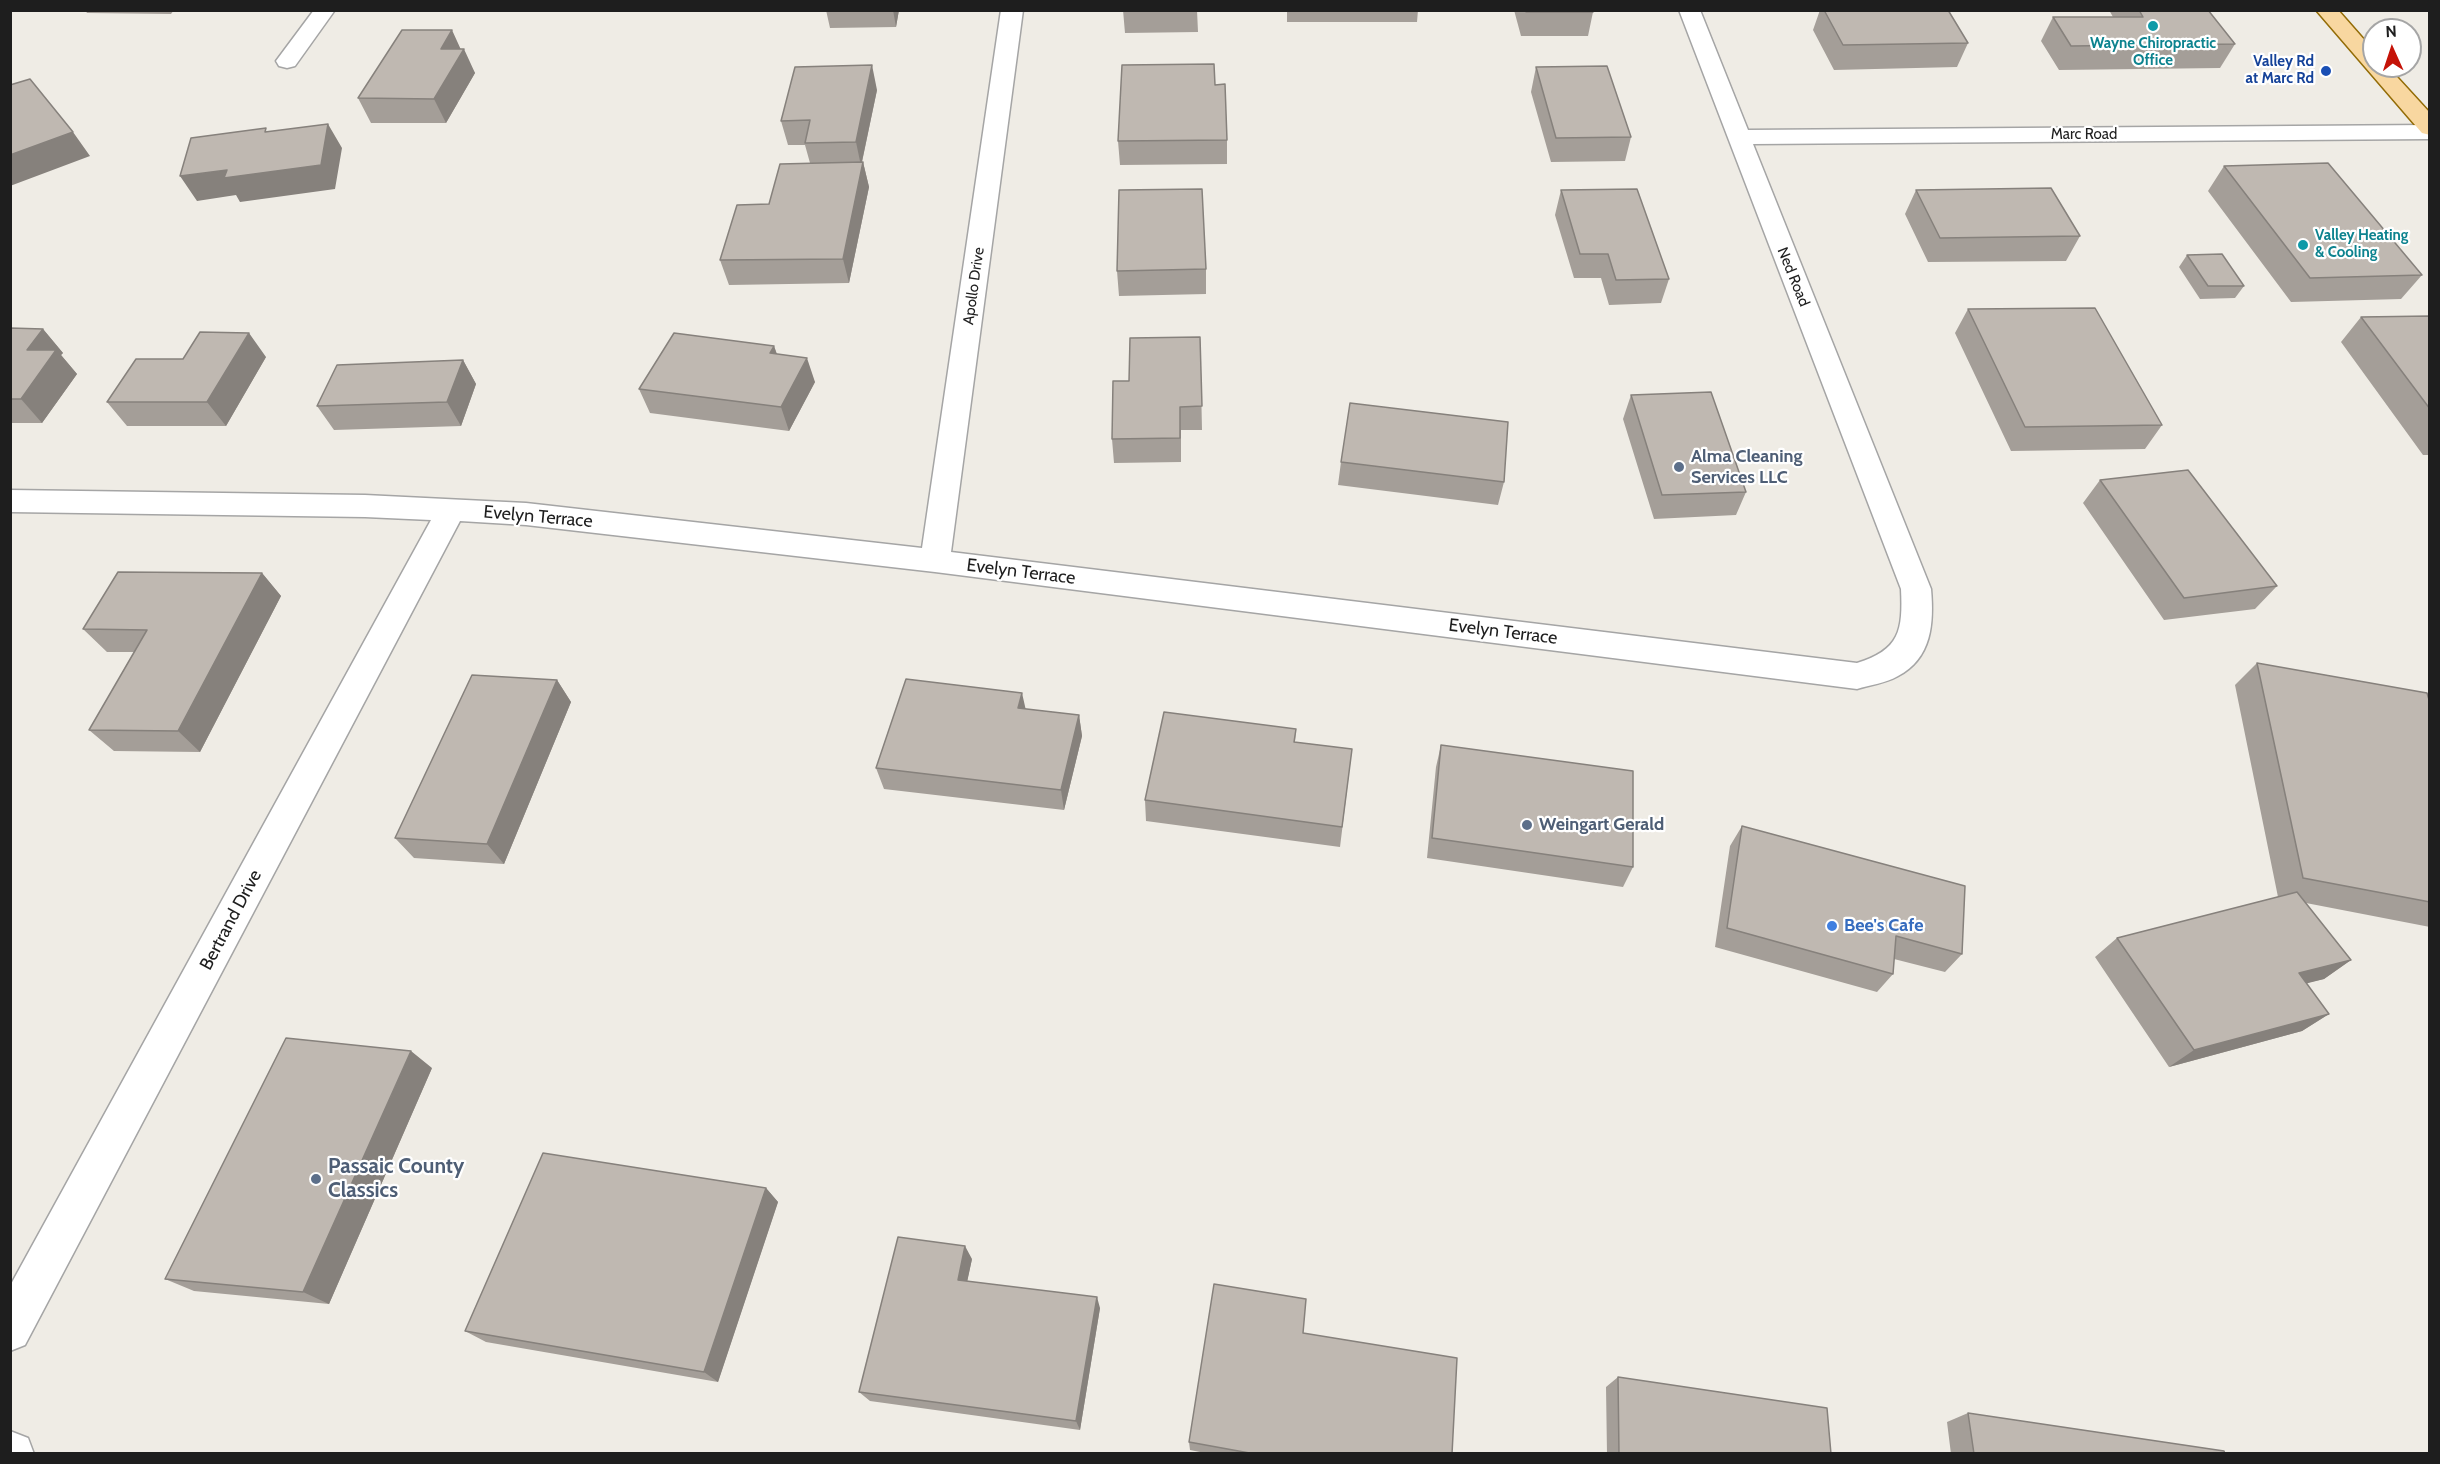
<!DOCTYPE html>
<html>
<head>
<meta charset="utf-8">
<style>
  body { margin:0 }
  #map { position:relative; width:2440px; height:1464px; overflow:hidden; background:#efece5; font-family:Cabin,sans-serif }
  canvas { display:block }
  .frame { position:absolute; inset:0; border:12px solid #1e1e1e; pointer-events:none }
  .north { position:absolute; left:2362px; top:18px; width:60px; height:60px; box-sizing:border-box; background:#fff; border:2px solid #a5a5a5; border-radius:50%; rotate:357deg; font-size:16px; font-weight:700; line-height:24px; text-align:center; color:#1e1e1e }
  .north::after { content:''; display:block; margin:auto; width:21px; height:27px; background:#c51308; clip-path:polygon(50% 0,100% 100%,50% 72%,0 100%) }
</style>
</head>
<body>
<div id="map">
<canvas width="2440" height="1464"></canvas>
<div class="frame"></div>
<div class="north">N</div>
</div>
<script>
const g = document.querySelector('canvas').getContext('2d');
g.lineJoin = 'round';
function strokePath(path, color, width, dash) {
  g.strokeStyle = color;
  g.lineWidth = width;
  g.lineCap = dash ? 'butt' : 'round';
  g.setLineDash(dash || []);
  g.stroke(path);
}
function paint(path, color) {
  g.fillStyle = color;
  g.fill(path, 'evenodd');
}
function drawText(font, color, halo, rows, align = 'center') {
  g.font = font + ' Cabin,sans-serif';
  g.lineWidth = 4.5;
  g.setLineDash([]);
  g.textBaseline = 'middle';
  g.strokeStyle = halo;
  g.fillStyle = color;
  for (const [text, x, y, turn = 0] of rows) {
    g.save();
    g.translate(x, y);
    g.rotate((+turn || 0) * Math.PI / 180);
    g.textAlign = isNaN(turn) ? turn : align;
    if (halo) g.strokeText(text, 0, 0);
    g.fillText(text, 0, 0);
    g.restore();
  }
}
const minor = new Path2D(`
  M314,10H335L295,66L287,68L279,66L276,61Z
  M1001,10H1023L951,552L1857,663C1900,650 1903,630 1901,589L1679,10H1700L1748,130L2430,125V139L1753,144L1931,589C1934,623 1932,658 1898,676C1886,683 1870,685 1857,689L935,572L526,525L460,521L25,1345L10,1351V1286L431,520L365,517L10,512V490L365,495L526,503L922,548Z
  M10,1431L28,1438L34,1454H10Z`);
const primary = new Path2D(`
  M2316,10H2338L2374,51V66H2387L2430,113V135L2422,133Z`);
strokePath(minor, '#a5a5a5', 3);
strokePath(primary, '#936c06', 3);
paint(minor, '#fff');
paint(primary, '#f8d7a0');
paint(new Path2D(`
  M85,10H174L171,14L87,13Z
  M826,10H899L896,27L830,28Z
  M1123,10H1197L1198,32L1125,33Z
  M1287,10H1418L1417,22H1287Z
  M1514,10H1593V12L1588,36H1521Z
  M1820,10H1948L1968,43L1957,67L1834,70L1813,30Z
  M2109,10H2208L2235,44L2220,68L2059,70L2041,41L2053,17H2113Z
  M460,49L475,73L446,123H371L358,98Z
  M1536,67L1631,137L1625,161L1551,162L1531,92Z
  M1215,85L1227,140V164L1120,165L1118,141Z
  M877,90L862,162H863L869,187L849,283L729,285L720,260L769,204L810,163L805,145H788L781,121Z
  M2224,166L2422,275L2401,299L2291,302L2208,191Z
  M1561,190L1669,279L1661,303L1609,305L1601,278H1574L1555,215Z
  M1916,190L2080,236L2066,261L1928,262L1905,214Z
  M2187,255L2244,286L2235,298L2200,299L2179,267Z
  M1206,269V294L1119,296L1117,271Z
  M1968,309L2162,425L2145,449L2011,451L1955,333Z
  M2430,316V455H2423L2341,342L2361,317Z
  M10,328L43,329L63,353L61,355L77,374L42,423H10Z
  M1200,337L1202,430H1181V462L1114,463L1112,439L1129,381Z
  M774,346L777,354L815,382L789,431L650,413L639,389Z
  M266,357L226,426H127L107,402L183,359Z
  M463,360L476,384L461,426L334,430L317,406Z
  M1631,395L1746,492L1736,515L1654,519L1623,419Z
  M1341,462L1504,482L1498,505L1338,485Z
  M2100,480L2277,586L2255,609L2164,620L2083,503Z
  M262,573L281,596L200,752L114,751L89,730L134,652H107L83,629Z
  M2257,663L2430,703V927L2306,903L2351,960L2324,979L2306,983L2329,1014L2302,1031L2169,1067L2095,957L2117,938L2278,897L2235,685Z
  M557,680L571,702L504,864L414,858L395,838Z
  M1026,709L1079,715L1082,736L1064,810L884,789L876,768Z
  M1296,729L1295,742L1352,749L1340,847L1146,821L1145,800Z
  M1441,745L1633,867L1623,887L1427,858L1436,767Z
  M1742,826L1962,954L1945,972L1894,959L1893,974L1877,992L1715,947L1730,846Z
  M432,1068L329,1304L194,1291L165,1279Z
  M766,1188L778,1202L718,1382L486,1342L465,1331Z
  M972,1259L967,1281L1100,1308L1080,1430L870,1401L859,1392Z
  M1303,1333L1452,1454H1210L1190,1450L1189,1442Z
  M1618,1377L1831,1454H1607L1606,1387Z
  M1968,1413L2225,1454H1951L1947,1422Z`), '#a49e98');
paint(new Path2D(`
  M893,10H899L896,27Z
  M452,30L462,52L464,49L475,73L446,123L434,99L441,49Z
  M872,65L877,90L861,166L856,142Z
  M328,124L342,148L335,189L240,202L236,195L197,201L180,176L227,170Z
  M73,132L90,156L10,186V155Z
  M863,162L869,187L849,283L843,259Z
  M43,329L63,353L61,355L77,374L42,423L21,399L27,350Z
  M249,333L266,357L226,426L207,402Z
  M774,346L782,370L770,353Z
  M807,358L815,382L789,431L781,407Z
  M463,360L476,384L461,426L447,402Z
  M262,573L281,596L200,752L178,731Z
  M557,680L571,702L504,864L487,844Z
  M1022,693L1027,715L1018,708Z
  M1079,715L1082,736L1064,810L1061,790Z
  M2351,960L2324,979L2273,992L2299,973Z
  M2329,1014L2302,1031L2169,1067L2194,1050Z
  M411,1051L432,1068L329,1304L303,1292Z
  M766,1188L778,1202L718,1382L704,1372Z
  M965,1246L972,1259L965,1292L958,1280Z
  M1097,1297L1100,1308L1080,1430L1076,1421Z`), '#86817c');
const building = new Path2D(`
  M1525,10H1593V12H1526Z
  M1824,10H1948L1968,43L1843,45Z
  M2139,10H2208L2235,44L2071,46L2053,17H2143Z
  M402,30H452L441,49H464L434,99L358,98Z
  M1214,64L1215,85L1225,84L1227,140L1118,141L1122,65Z
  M872,65L856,142L805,143L810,120L781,121L795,67Z
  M1607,66L1631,137L1556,138L1536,67Z
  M30,79L73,132L10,155V85Z
  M328,124L321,165L224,178L227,170L180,176L191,138L266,128L265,132Z
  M863,162L843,259L720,260L737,205L769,204L780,164Z
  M2328,163L2422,275L2310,278L2224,166Z
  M2051,188L2080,236L1940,238L1916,190Z
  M1202,189L1206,269L1117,271L1119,190Z
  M1637,189L1669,279L1616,280L1608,254H1580L1561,190Z
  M2222,254L2244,286H2208L2187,255Z
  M2095,308L2162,425L2025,427L1968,309Z
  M2430,316V409L2361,317Z
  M10,328L43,329L27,350H56L21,399H10Z
  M200,332L249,333L207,402H107L136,359H183Z
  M674,333L774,346L770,353L807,358L781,407L639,389Z
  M1200,337L1202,406L1180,407V438L1112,439L1113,381H1129L1130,338Z
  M463,360L447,402L317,406L337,365Z
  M1711,392L1746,492L1662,495L1631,395Z
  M1350,403L1508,422L1504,482L1341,462Z
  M2188,470L2277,586L2184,598L2100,480Z
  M118,572L262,573L178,731L89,730L147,630L83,629Z
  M2257,663L2427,693L2430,703V902L2303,878Z
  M472,675L557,680L487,844L395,838Z
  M906,679L1022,693L1018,708L1079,715L1061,790L876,768Z
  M1164,712L1296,729L1294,742L1352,749L1342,827L1145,800Z
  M1441,745L1633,771V867L1432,838Z
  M1742,826L1965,886L1962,954L1896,936L1893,974L1727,928Z
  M2297,892L2351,960L2299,973L2329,1014L2194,1050L2117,938Z
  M286,1038L411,1051L303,1292L165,1279Z
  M543,1153L766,1188L704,1372L465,1331Z
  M898,1237L965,1246L958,1280L1097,1297L1076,1421L859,1392Z
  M1214,1284L1306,1299L1303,1333L1457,1358L1452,1454H1255L1189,1442Z
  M1618,1377L1827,1408L1831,1454H1619Z
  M1968,1413L2224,1451L2225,1454H1974Z`);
paint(building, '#bfb8b1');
strokePath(building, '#86817c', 1.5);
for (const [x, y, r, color] of [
  [2153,26,6,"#0f9aa8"],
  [2326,71,6,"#1a4fb4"],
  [2303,245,6,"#0f9aa8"],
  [1679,467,6,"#5c6f8a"],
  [1527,825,6,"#5c6f8a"],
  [1832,926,6,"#3f7fe0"],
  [316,1179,6,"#5c6f8a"]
]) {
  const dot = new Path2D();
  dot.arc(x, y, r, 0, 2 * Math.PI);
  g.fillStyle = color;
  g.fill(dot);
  strokePath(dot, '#fff', 2);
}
drawText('bold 15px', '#0d838f', '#fff', [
  ["Wayne Chiropractic",2153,44],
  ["Office",2153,61],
  ["Valley Heating",2315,236,"left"],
  ["& Cooling",2315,253,"left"]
]);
drawText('bold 15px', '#164399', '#fff', [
  ["Valley Rd",2314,62],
  ["at Marc Rd",2314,79]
], 'right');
drawText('15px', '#1e1e1e', '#fff', [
  ["Marc Road",2084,135],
  ["Ned Road",1793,277,68],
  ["Apollo Drive",974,286,-82]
]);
drawText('bold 18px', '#4e5e75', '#fff', [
  ["Alma Cleaning",1691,457],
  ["Services LLC",1691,478],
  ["Weingart Gerald",1539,825]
], 'left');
drawText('18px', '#1e1e1e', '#fff', [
  ["Evelyn Terrace",538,517,5],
  ["Evelyn Terrace",1021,572,7],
  ["Evelyn Terrace",1503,632,7],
  ["Bertrand Drive",231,920,-62]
]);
drawText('bold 18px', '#366cbe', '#fff', [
  ["Bee's Cafe",1844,926]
], 'left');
drawText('bold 21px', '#4e5e75', '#fff', [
  ["Passaic County",328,1167],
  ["Classics",328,1191]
], 'left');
</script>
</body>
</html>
